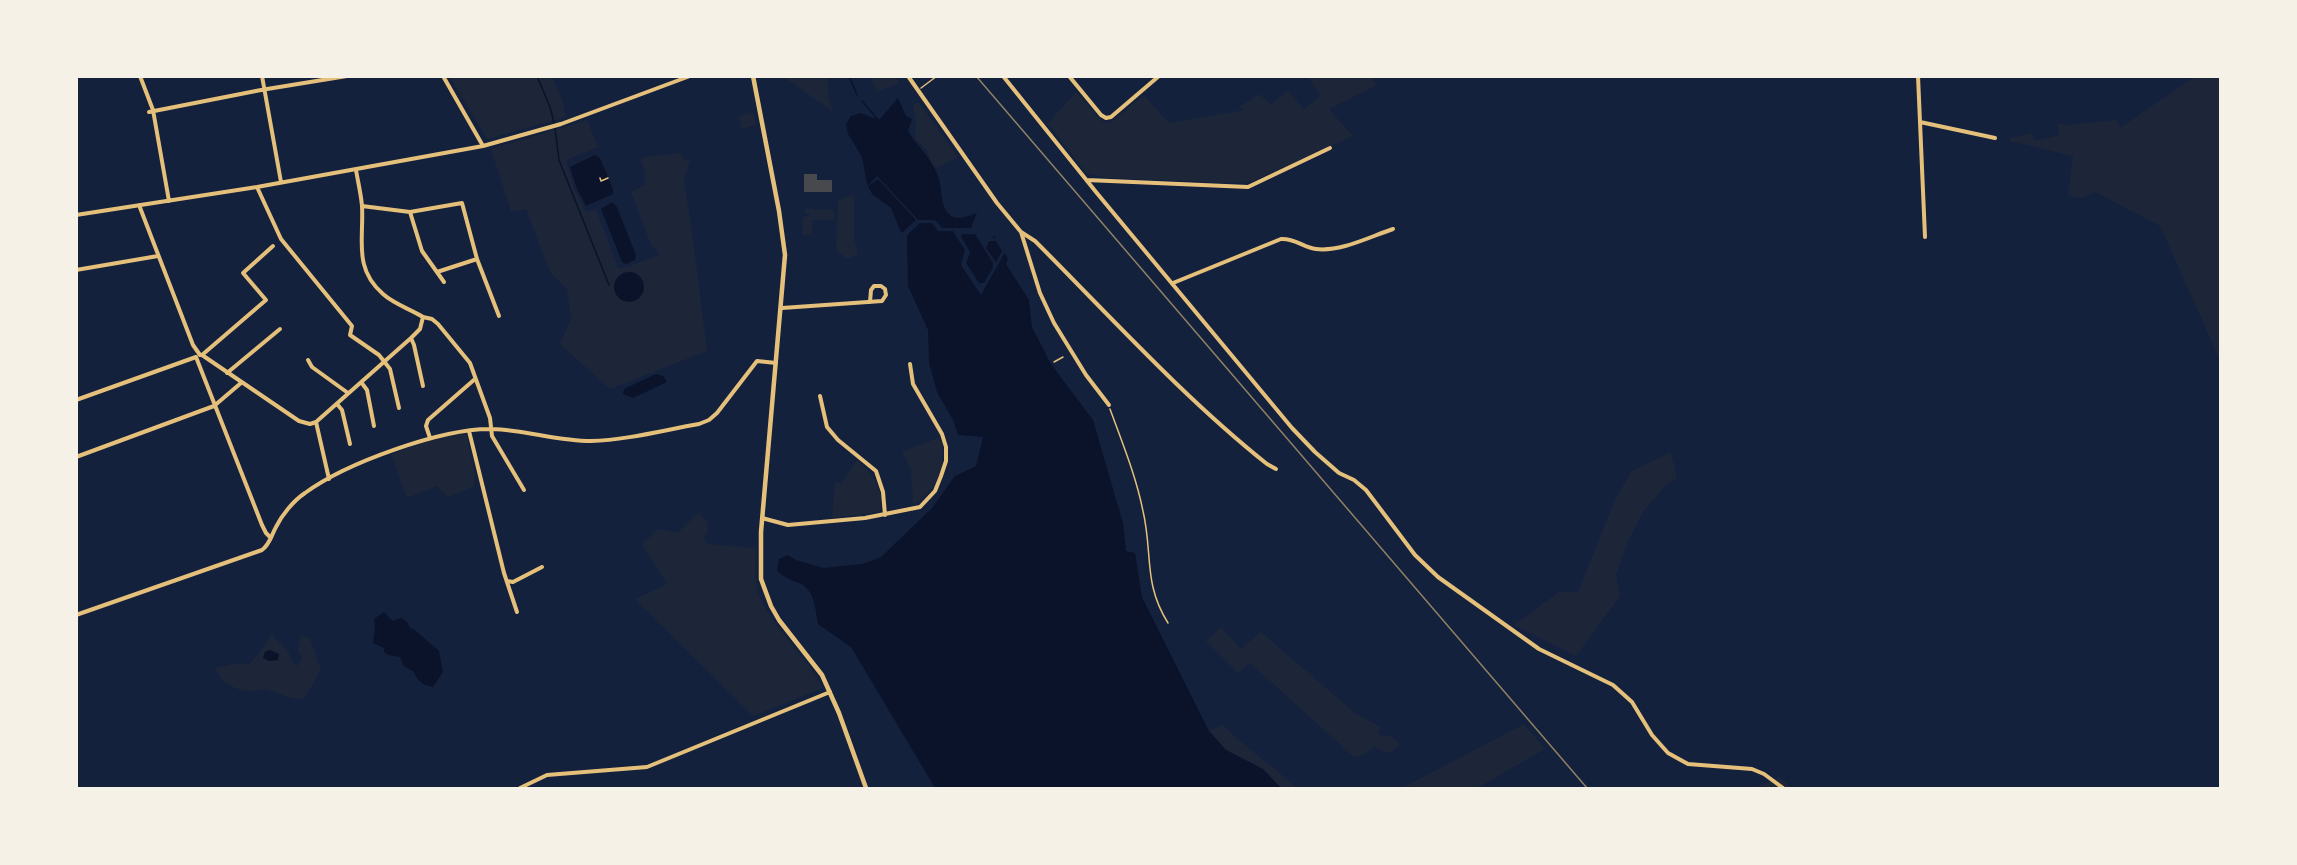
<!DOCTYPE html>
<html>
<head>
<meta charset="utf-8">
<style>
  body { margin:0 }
  #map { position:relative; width:2297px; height:865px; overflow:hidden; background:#14213d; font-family:"Roboto Condensed",sans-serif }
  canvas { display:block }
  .frame { position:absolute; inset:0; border:78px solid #f6f1e7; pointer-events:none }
</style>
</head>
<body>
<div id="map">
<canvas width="2297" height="865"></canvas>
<div class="frame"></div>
</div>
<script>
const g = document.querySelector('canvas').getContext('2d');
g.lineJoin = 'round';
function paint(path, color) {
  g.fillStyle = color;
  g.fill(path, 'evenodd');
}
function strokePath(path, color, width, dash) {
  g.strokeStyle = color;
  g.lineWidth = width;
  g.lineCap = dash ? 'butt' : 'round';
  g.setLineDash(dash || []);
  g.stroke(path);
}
paint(new Path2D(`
  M450,77H552L562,99L566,117L487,139Z
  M784,77H828V94L833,112Z
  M871,77H896L899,83L877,92Z
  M1312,77H1372L1377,85L1329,109L1353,136L1253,181L1230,183L1107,178L1086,173L1048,123L1076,92L1103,122L1109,123L1144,95L1169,123L1244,110L1241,106L1259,94L1271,104L1288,91L1304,109L1320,96L1309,78Z
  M2194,77H2220V360L2160,226L2095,192L2082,198L2068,196L2073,156L2010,141V138L2032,133L2034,141L2059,135L2057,124L2063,123L2065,125L2117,120L2120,128Z
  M919,102L958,157L939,167L932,166L927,150L915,139L916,122L913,105Z
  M753,113L756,125L742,129L739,116Z
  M587,120L598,147L566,160L574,188L586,212L596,209L618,268L630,266L659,255L656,248L652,247L631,192L645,185V172L641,161L644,157L682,153L683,159L690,160L684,180L693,239L707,351L610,389L560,344L571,319L567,289L550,272L526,209L511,212L491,149Z
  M854,194V239L858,255L847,259L836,250L838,200Z
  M805,209L834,210V220H812V235H802L803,217L809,216V213H805Z
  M466,432L475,477L473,487L448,497L437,486L407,498L391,454L432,439Z
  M937,438L942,443C944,473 936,489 913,506L911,469L902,452Z
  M1671,452L1677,478L1666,485L1643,512L1628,541L1616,575L1620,596L1576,656L1514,625L1559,592H1578L1616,497L1632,471Z
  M857,460C872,473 885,490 880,512L832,518L835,482L841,483Z
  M699,512L707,521V533L704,537L707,544L756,548C756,562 754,581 759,595C772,628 806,655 823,688L753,716L635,599L667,584L642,544L658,529L677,533Z
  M1221,627L1241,649L1261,632L1356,714L1381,727L1378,733L1381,736C1390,735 1394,736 1399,745C1392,755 1383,754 1375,746L1362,756L1354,757L1250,663L1238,673L1206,641Z
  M271,634L288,651L293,663L297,666L302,659L298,650L301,635L310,638L321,670L304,699C287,699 282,694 267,690C261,689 254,691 248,691C234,690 219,681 215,668L239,663L249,665L268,641Z
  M1524,724L1545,749L1477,788H1402Z
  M1223,725C1246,748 1273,766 1297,788H1281L1263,769L1226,750L1209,731Z
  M1780,777L1792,788H1754Z`), '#1d2539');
paint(new Path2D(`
  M898,98L906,116L912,119L908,131C919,149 932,157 939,179C943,192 939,209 953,217C960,220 970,215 977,213L971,228L981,241L995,236L1008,259L1006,264L1029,300L1032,327L1051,364L1093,420L1123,523L1126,551L1135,553L1142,597L1209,731L1226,750L1263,769L1281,788H935L851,647L818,624C816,615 815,598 809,591C801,579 787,583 777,570L779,559L788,555L796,560L823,568L862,564L881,557L932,508L955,476L976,466L983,437L958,435L954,422L937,392L929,363L928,330L908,286L907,238L900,230L891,208L872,194L867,184L862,157L848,134L846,124L851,116L861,113L879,120Z
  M595,155L600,158L613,189V194L586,206L577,189L570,167Z
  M612,202L617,207L636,255L635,260L626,264L622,262L601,209Z
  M614 287a15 15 0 1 1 30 0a15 15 0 1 1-30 0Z
  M656,374L663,376L667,382L633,398L623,394L624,389Z
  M384,612L393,621L400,618C406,620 408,622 410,628L415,630L439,651L443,672L433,687C424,686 416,680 414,672L404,666L400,657L388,655L384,652V648L373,643L375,627L374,619Z
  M270,650L279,654L278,660L269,661L263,658L265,652Z`), '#0b132b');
paint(new Path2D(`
  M877,176L918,220H935L942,228H972L976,230L980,237L997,238L1005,252L981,295L961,265L965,250L953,231H938L932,223H920L909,233L905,241L901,234L916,220L878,179L866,188ZM962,234H975L993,263V268L984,283H979L966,263L970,252L961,237ZM989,241H996L1002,251L996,262L986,248Z`), '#14213d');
strokePath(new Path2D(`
  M537,76L550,107L554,123
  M849,76L857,95
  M862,101L879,121
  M555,128L559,160L609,285`), '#0b132b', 1.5);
paint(new Path2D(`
  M804,174H817V180H832V192H804Z`), '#48494c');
strokePath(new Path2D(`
  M921,88L937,76
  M600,178L601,181L608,178
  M1054,362L1063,357
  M1110,409C1122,442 1136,476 1143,511C1153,554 1143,583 1168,623`), '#e5c07b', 1.5);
strokePath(new Path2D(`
  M140,76L153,110L169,201
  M262,76L281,182
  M443,76L483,146
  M908,76L997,203L1021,232L1040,293L1054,323L1086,375L1109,405
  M1003,76L1096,192L1292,428L1315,452L1339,473L1354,480L1366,490L1415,555L1438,577L1539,649L1613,685L1632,702L1652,735L1668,753L1688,764L1752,769L1764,774L1783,788
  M1069,76L1101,115L1106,118L1111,117L1159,76
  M1918,76L1925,237
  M149,112L261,90L347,76
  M1920,122L1995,138
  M1087,180L1248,187L1330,148
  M257,187L281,239L352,326L350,335L379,355L390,369L399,408
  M139,205L193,345L200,355
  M362,206L410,212L462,203L477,259L499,316
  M410,212L422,251L444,282
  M76,215L257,187L483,146L561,124L690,76
  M1021,232L1035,241C1111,317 1183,397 1267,464L1276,469
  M273,246L243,273L266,300L202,355L299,421L310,424L316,422L411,338L420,329L423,317C410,309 394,304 383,294C353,268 364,239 362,206C361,194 358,182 356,170
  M76,270L158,256
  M437,272L477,259
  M1173,283L1281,239C1295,238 1304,248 1316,249C1341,252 1369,237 1393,229
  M782,308L882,301L886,295L885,289L881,286H874L871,290L870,302
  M423,317L432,319L438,324L470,363L490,418L492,436L524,490
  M411,338L414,345L423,386
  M196,357L262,525L266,533L271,538
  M308,360L312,367L348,393
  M227,373L280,329
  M361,382L367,390L374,426
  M820,396L827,427L838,440L876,471L883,492L885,515
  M76,400L196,357
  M337,404L342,410L350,444
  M316,422L329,479
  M469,431L504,573L517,612
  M430,438L426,426L428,420L475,379
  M76,457L214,406L241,383
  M762,518L788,525L865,518L920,507L935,491L941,476L946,461V447L942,434L913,384L910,364
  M507,581L513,582L542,567
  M76,615L262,550C270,544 271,536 276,527C282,515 293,501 305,493C346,463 442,428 492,429C525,430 558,441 591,441C627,440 664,430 699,424L709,420L717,413L757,361L776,363
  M520,788L547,775L647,767L830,692`), '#e5c07b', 4);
strokePath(new Path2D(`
  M753,76L779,211L785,255L761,532V579L771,606L779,620L822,675L839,713L866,788`), '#e5c07b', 4.5);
strokePath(new Path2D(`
  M976,76L1587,788`), '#918062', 1.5);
</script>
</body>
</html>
